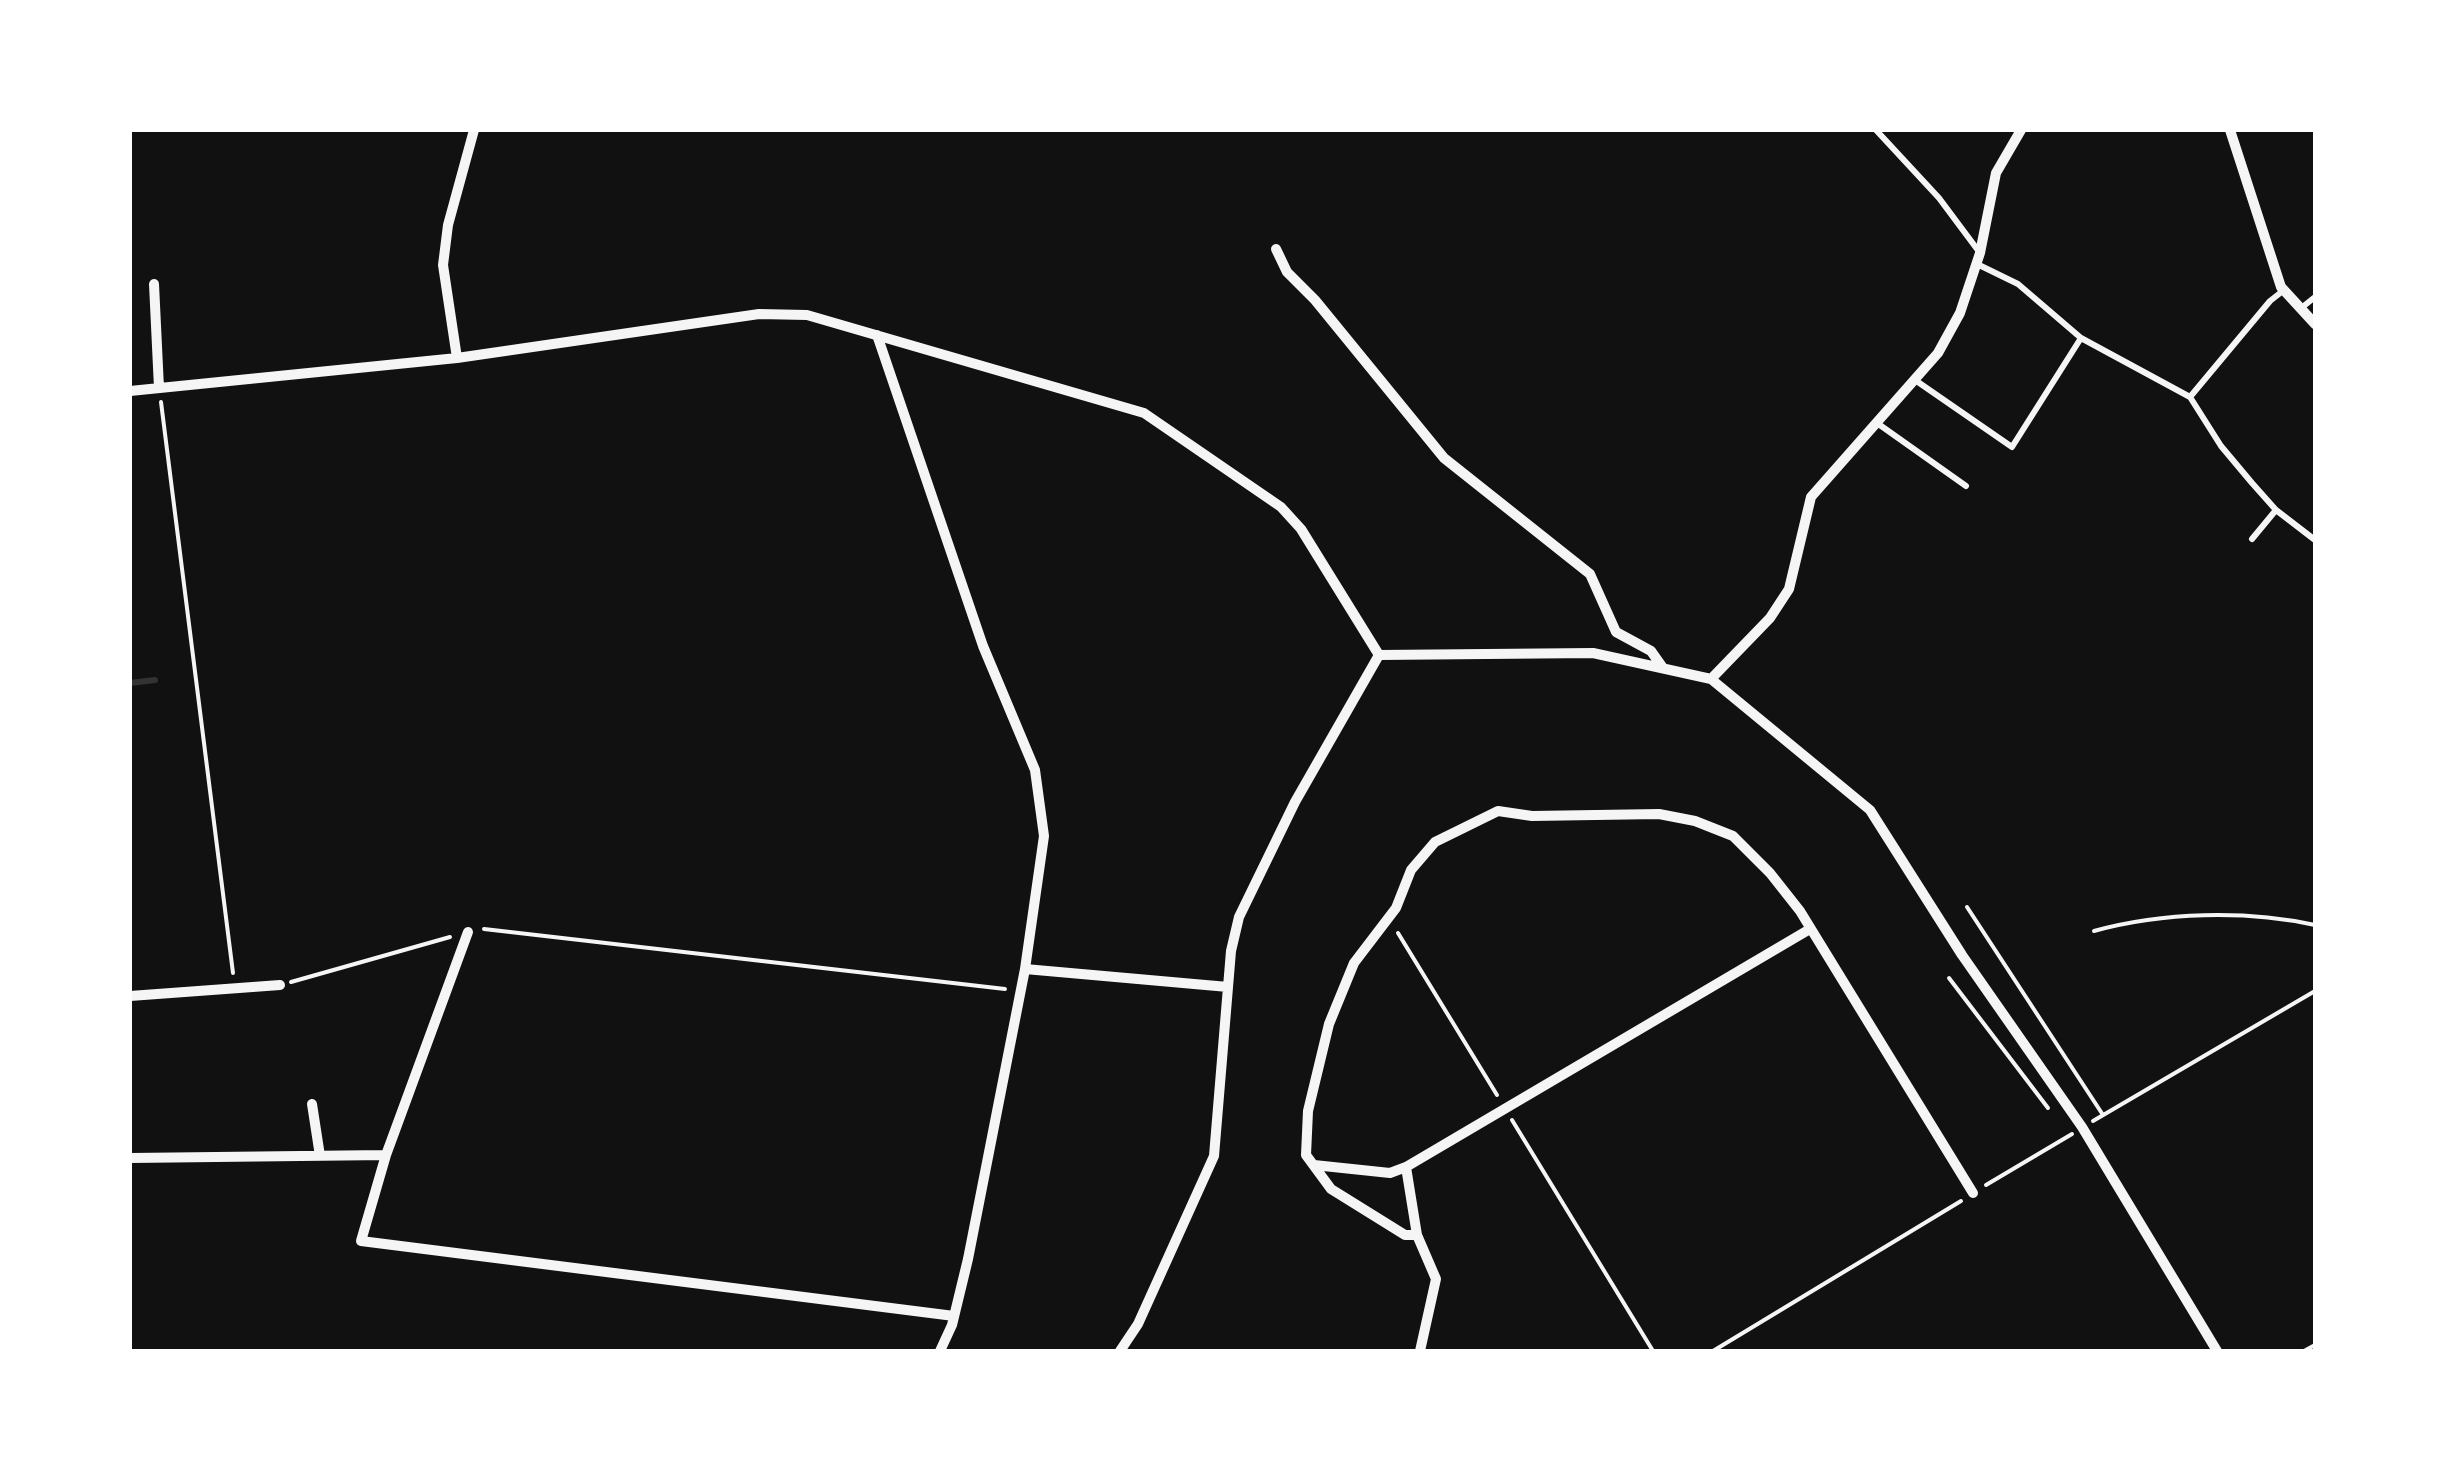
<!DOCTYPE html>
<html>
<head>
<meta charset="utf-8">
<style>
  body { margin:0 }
  #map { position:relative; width:2445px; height:1481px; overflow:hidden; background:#111; font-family:"PT Sans",sans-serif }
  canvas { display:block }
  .frame { position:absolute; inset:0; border:132px solid #fff; pointer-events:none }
</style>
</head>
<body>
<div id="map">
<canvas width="2445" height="1481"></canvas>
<div class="frame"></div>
</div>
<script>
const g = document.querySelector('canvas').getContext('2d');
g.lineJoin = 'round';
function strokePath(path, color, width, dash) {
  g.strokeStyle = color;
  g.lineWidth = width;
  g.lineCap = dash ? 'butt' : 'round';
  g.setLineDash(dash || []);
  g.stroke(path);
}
strokePath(new Path2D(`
  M130,683L155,680`), '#333', 6);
strokePath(new Path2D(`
  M161,402L233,973
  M1967,907L2103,1115
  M484,929L1005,989
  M2094,931C2163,912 2245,910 2315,925
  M1398,933L1497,1095
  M1949,978L2048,1108
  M291,982L450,937
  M1512,1120L1653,1351
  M2093,1121L2315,991
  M1986,1185L2072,1134
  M1713,1351L1961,1201
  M2304,1351L2315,1345`), '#f5f5f5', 4);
strokePath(new Path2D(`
  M1876,130L1939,198L1980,253
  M1977,264L2018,284L2081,338L2190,397L2221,446L2252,483L2276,510L2315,540
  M2300,309L2315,297
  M1915,380L2012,447L2081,338
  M2190,397L2270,301L2284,290
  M1877,423L1966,486
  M2252,539L2276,510`), '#f5f5f5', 6);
strokePath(new Path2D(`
  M2230,130L2281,287L2315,324
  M1276,249L1287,272L1315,300L1444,458L1590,574L1616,632L1651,651L1663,668
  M154,284L159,388
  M877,335L983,646L1035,770L1044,836L1025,969L968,1259L952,1325L940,1351
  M457,358L443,265L448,225L474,130
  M130,391L457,358L759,314L807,315L1144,413L1281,507L1301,529L1379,655
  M1379,655L1593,653L1711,679L1870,810L1962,955L2082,1127L2217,1351
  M1711,679L1770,618L1789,589L1811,497L1938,353L1960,313L1980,253L1996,173L2021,130
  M468,932L386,1155L361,1241L954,1316
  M1025,969L1228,987
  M130,996L280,985
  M312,1104L320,1156
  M130,1158L386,1155
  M1314,1165L1390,1173L1406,1167L1810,929
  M1406,1167L1417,1235L1436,1279L1420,1351
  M1417,1235H1405L1331,1189L1306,1155L1308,1111L1329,1024L1354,963L1396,908L1411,870L1435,842L1498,811L1532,816L1659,814L1695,821L1733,836L1770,873L1800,911L1973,1193
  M1120,1351L1138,1324L1214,1156L1231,951L1239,917L1295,802L1379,655`), '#f5f5f5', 10);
</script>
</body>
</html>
